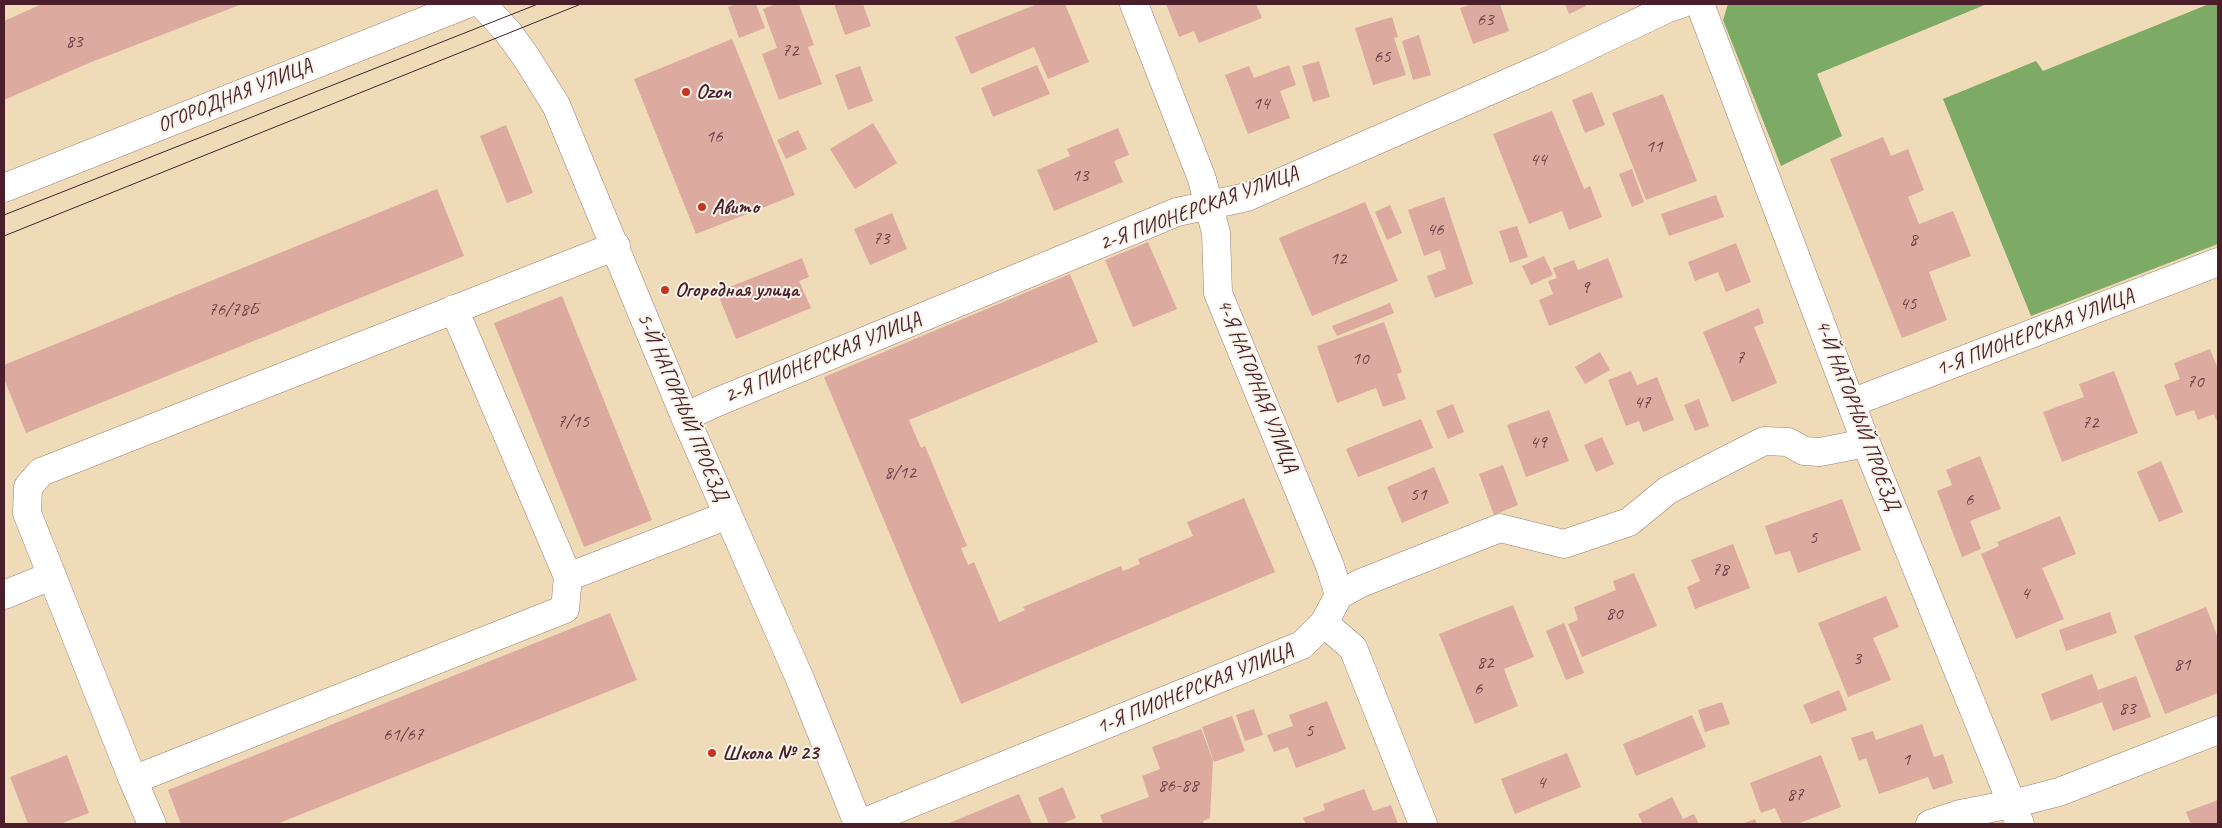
<!DOCTYPE html>
<html>
<head>
<meta charset="utf-8">
<style>
  body { margin:0 }
  #map { position:relative; width:2222px; height:828px; overflow:hidden; background:#f0dbb9; font-family:Caveat,sans-serif }
  canvas { display:block }
  .frame { position:absolute; inset:0; border:5px solid #4a1f2b; pointer-events:none }
</style>
</head>
<body>
<div id="map">
<canvas width="2222" height="828"></canvas>
<div class="frame"></div>
</div>
<script>
const g = document.querySelector('canvas').getContext('2d');
g.lineJoin = 'round';
function paint(path, color) {
  g.fillStyle = color;
  g.fill(path, 'evenodd');
}
function strokePath(path, color, width, dash) {
  g.strokeStyle = color;
  g.lineWidth = width;
  g.lineCap = dash ? 'butt' : 'round';
  g.setLineDash(dash || []);
  g.stroke(path);
}
function drawText(font, color, halo, rows, align = 'center') {
  g.font = font + ' Caveat,sans-serif';
  g.lineWidth = 4;
  g.setLineDash([]);
  g.textBaseline = 'middle';
  g.strokeStyle = halo;
  g.fillStyle = color;
  for (const [text, x, y, turn = 0] of rows) {
    g.save();
    g.translate(x, y);
    g.rotate((+turn || 0) * Math.PI / 180);
    g.textAlign = isNaN(turn) ? turn : align;
    if (halo) g.strokeText(text, 0, 0);
    g.fillText(text, 0, 0);
    g.restore();
  }
}
paint(new Path2D(`
  M1728,4H1987L1817,74L1842,136L1781,166L1723,20Z
  M2209,4H2218V244L2031,316L1943,99L2036,61L2043,71Z`), '#7daa64');
paint(new Path2D(`
  M42,4H242L89,63L4,100V21Z
  M737,4H756L765,28L739,38L728,7Z
  M776,4H799L814,45L808,47L822,84L779,100L762,54L777,48L763,9Z
  M834,4H863L871,26L845,35Z
  M1037,4H1065L1089,62L1048,79L1034,47L971,74L955,37Z
  M1166,4H1256L1262,18L1199,43L1194,31L1179,37Z
  M1473,4H1500L1509,31L1473,44L1460,8Z
  M1565,4H1585L1586,6L1569,14Z
  M1392,17L1398,37L1394,38L1406,75L1373,85L1355,28Z
  M1419,35L1431,75L1413,80L1402,41Z
  M732,39L795,195L696,234L634,79Z
  M1319,61L1330,97L1313,102L1302,66Z
  M1037,65L1050,94L993,117L981,88Z
  M1289,65L1296,85L1280,91L1290,118L1248,134L1225,75L1249,66L1254,78Z
  M860,66L873,101L848,110L835,75Z
  M1592,92L1605,125L1585,133L1572,100Z
  M1663,94L1697,181L1646,200L1612,113Z
  M1552,111L1584,189L1590,186L1602,217L1569,230L1562,211L1529,224L1493,134Z
  M873,123L897,163L855,189L830,149Z
  M506,125L533,193L507,203L480,136Z
  M1118,128L1129,155L1114,161L1123,182L1054,211L1037,170L1070,156L1067,149Z
  M798,130L807,149L786,159L777,140Z
  M1883,137L1891,156L1908,149L1924,190L1908,197L1919,224L1953,211L1971,256L1929,272L1947,320L1902,338L1830,159Z
  M1632,169L1644,202L1632,207L1619,174Z
  M437,189L464,256L26,433L4,379V365Z
  M1716,195L1724,217L1669,236L1661,214Z
  M1444,197L1473,284L1435,298L1427,276L1446,269L1440,250L1424,256L1408,210Z
  M1365,202L1398,281L1312,316L1279,238Z
  M1390,205L1402,233L1387,240L1375,212Z
  M892,213L907,249L870,265L854,229Z
  M1517,226L1528,257L1510,263L1499,231Z
  M1148,242L1177,309L1133,327L1105,260Z
  M1736,243L1751,282L1726,292L1718,272L1695,281L1688,262Z
  M1544,256L1553,275L1531,285L1522,266Z
  M802,258L809,277L799,281L811,308L736,339L717,292Z
  M1608,258L1623,297L1549,326L1539,300L1553,294L1548,281L1557,278L1553,268L1574,260L1578,270Z
  M1070,274L1098,342L909,420L921,448L925,446L967,546L961,548L968,565L974,562L999,622L1025,610L1023,607L1121,566L1123,571L1140,564L1138,559L1193,536L1187,522L1244,498L1275,572L961,704L824,377Z
  M562,296L652,520L584,547L494,323Z
  M1390,303L1394,313L1337,336L1332,326Z
  M1759,308L1764,323L1754,327L1777,383L1732,402L1703,332Z
  M1384,322L1402,372L1397,374L1406,399L1383,407L1376,388L1337,403L1317,346Z
  M2210,349L2218,369V419L2216,420L2214,414L2198,420L2194,410L2176,416L2164,385L2180,379L2174,363Z
  M1600,352L1610,370L1585,384L1575,367Z
  M1631,371L1637,385L1657,377L1674,420L1643,432L1639,421L1626,426L1608,380Z
  M2114,371L2138,433L2062,462L2043,412L2084,397L2079,384Z
  M1699,399L1709,426L1695,431L1684,405Z
  M1453,404L1464,432L1448,439L1436,411Z
  M1549,410L1569,461L1526,477L1507,425Z
  M1421,419L1433,448L1358,477L1346,449Z
  M1602,437L1614,464L1596,472L1584,445Z
  M1980,456L2001,509L1970,521L1981,549L1962,557L1937,491L1952,485L1946,470Z
  M2161,461L2183,512L2159,522L2137,472Z
  M1503,465L1518,505L1494,515L1479,474Z
  M1434,467L1449,503L1402,523L1387,487Z
  M1842,499L1861,550L1798,573L1790,551L1775,555L1765,526Z
  M2060,516L2076,554L2042,568L2064,619L2016,639L1981,554L1999,546L1997,542Z
  M1733,544L1750,588L1695,609L1687,587L1700,581L1691,560Z
  M1634,573L1657,626L1582,657L1568,624L1578,620L1574,607L1616,590L1613,581Z
  M1886,596L1899,627L1873,638L1891,680L1848,697L1818,623Z
  M1513,605L1534,657L1504,669L1518,706L1475,724L1439,634Z
  M2206,607L2218,638V693L2165,714L2134,636Z
  M2110,612L2117,633L2066,651L2059,630Z
  M610,613L637,680L277,824H181L168,790Z
  M1564,623L1584,673L1566,680L1546,631Z
  M2092,674L2098,690L2136,676L2151,717L2113,731L2102,702L2051,721L2041,694Z
  M1839,690L1847,710L1811,724L1803,705Z
  M1327,701L1346,749L1296,768L1288,747L1274,752L1267,735L1293,726L1289,715Z
  M1722,702L1730,724L1705,732L1698,710Z
  M1254,709L1263,735L1245,741L1236,715Z
  M1692,715L1706,747L1636,776L1623,744Z
  M1232,716L1245,751L1214,762L1202,727Z
  M1922,724L1934,757L1943,754L1953,783L1933,790L1928,777L1879,794L1866,758L1859,761L1851,738L1873,731L1876,740Z
  M1201,729L1213,760L1210,818L1203,821L1204,824H1103L1100,815L1149,797L1142,776L1160,769L1152,747Z
  M1567,753L1581,787L1515,814L1501,779Z
  M67,755L89,813L60,824H28L10,777Z
  M1821,755L1841,807L1797,824H1782L1775,808L1761,813L1750,783Z
  M1063,787L1076,818L1061,824H1049L1038,798Z
  M1364,789L1373,811L1391,805L1398,824H1306L1303,818L1325,810L1323,804Z
  M1019,794L1032,824H947Z
  M1672,797L1683,819L1694,814L1699,824H1643L1638,814Z
  M2218,800V824H2191L2186,812Z
  M1755,819L1757,824H1742Z`), '#dcaa9f');
const minor = new Path2D(`
  M482,4L508,32L526,57L556,105L685,417L800,679L858,824
  M1134,4L1202,179L1216,233L1218,293L1330,566L1339,595
  M1700,4L1866,443L2020,824
  M4,188L467,4
  M1851,403L2218,262
  M685,417L715,403L1177,212L1247,197L1553,63L1666,9L1681,4
  M568,577L728,515
  M4,595L51,576
  M1324,623L1353,648L1423,824
  M133,780L27,513L28,487L41,472L616,246
  M152,824L133,780L565,609L568,577L454,309
  M860,824L1302,645L1324,623L1339,595L1361,583L1500,528L1564,544L1629,522L1668,490L1764,441L1788,442L1804,451L1820,452L1866,443
  M1930,824L1960,814L2012,804L2059,792L2218,730`);
strokePath(minor, '#9d7d72', 29);
strokePath(minor, '#fff', 28);
strokePath(new Path2D(`
  M4,215L538,4
  M4,236L581,4`), '#4a1f2b', 1);
for (const [x, y, r, color] of [
  [686,92,5,"#c8321e"],
  [702,207,5,"#c8321e"],
  [665,290,5,"#c8321e"],
  [712,753,5,"#c8321e"]
]) {
  const dot = new Path2D();
  dot.arc(x, y, r, 0, 2 * Math.PI);
  g.fillStyle = color;
  g.fill(dot);
  strokePath(dot, '#f7f3e8', 2);
}
drawText('19px', '#6e4248', null, [
  ["63",1485,20],
  ["83",74,42],
  ["72",790,51],
  ["65",1382,57],
  ["14",1261,104],
  ["16",714,137],
  ["11",1654,147],
  ["44",1538,160],
  ["13",1080,176],
  ["46",1435,230],
  ["73",881,239],
  ["8",1913,240],
  ["12",1338,259],
  ["9",1585,288],
  ["45",1908,304],
  ["76/78Б",233,310],
  ["7",1740,358],
  ["10",1360,359],
  ["70",2195,382],
  ["47",1642,403],
  ["7/15",573,422],
  ["72",2090,423],
  ["49",1538,443],
  ["8/12",900,473],
  ["51",1418,495],
  ["6",1969,500],
  ["5",1813,538],
  ["78",1720,570],
  ["4",2025,594],
  ["80",1614,614],
  ["3",1857,659],
  ["82",1485,663],
  ["81",2182,665],
  ["6",1478,689],
  ["83",2127,709],
  ["5",1309,731],
  ["61/67",403,735],
  ["1",1906,760],
  ["4",1541,783],
  ["86-88",1178,786],
  ["87",1795,795]
]);
drawText('bold 21px', '#4a1f2b', '#f7f3e8', [
  ["Ozon",696,92],
  ["Авито",712,207],
  ["Огородная улица",675,290],
  ["Школа № 23",722,753]
], 'left');
drawText('21px', '#4a1f2b', '#f7f3e8', [
  ["ОГОРОДНАЯ УЛИЦА",235,96,-22],
  ["2-Я ПИОНЕРСКАЯ УЛИЦА",1199,209,-20],
  ["1-Я ПИОНЕРСКАЯ УЛИЦА",2035,333,-21],
  ["2-Я ПИОНЕРСКАЯ УЛИЦА",823,358,-22],
  ["4-Я НАГОРНАЯ УЛИЦА",1257,386,68],
  ["5-Й НАГОРНЫЙ ПРОЕЗД",682,407,67],
  ["4-Й НАГОРНЫЙ ПРОЕЗД",1857,415,69],
  ["1-Я ПИОНЕРСКАЯ УЛИЦА",1195,689,-22]
]);
</script>
</body>
</html>
